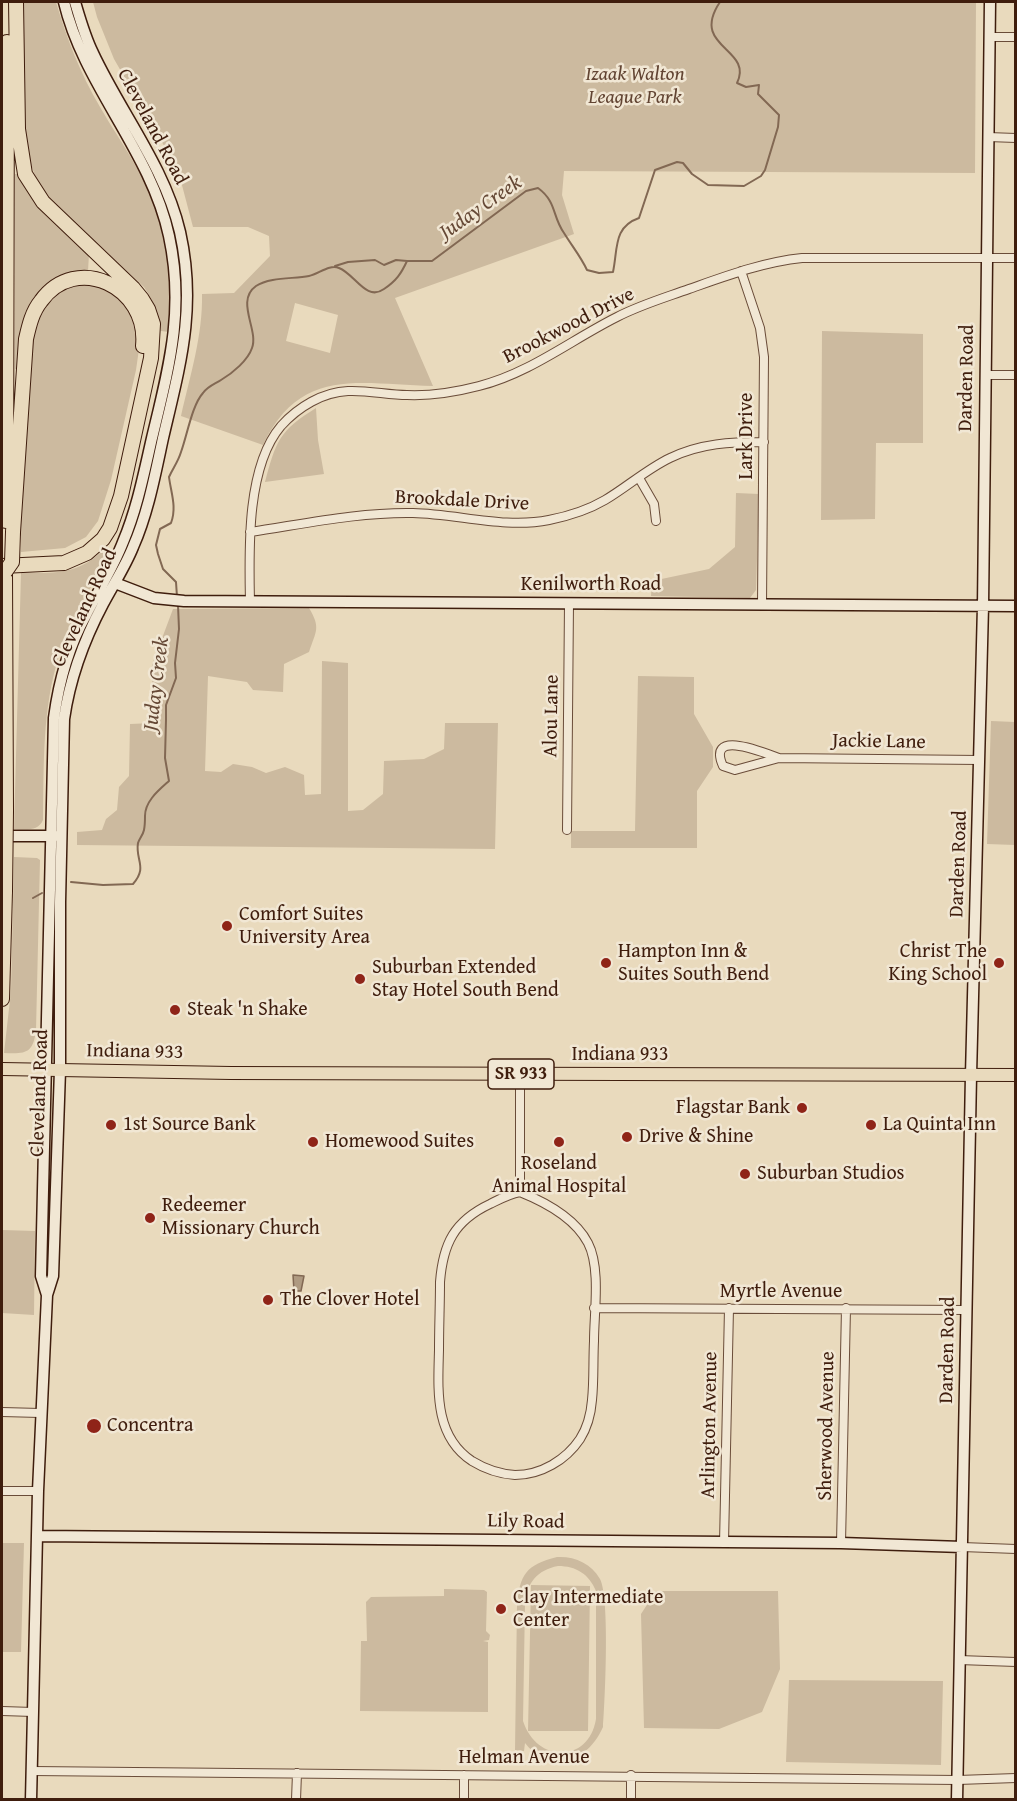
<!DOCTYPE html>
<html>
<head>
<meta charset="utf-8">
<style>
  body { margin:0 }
  #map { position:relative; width:1017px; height:1801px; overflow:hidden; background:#e9dabd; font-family:"Gentium Book Plus",serif }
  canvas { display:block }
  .frame { position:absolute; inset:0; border:3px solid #3f1d0d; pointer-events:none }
</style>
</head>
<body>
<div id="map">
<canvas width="1017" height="1801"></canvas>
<div class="frame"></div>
</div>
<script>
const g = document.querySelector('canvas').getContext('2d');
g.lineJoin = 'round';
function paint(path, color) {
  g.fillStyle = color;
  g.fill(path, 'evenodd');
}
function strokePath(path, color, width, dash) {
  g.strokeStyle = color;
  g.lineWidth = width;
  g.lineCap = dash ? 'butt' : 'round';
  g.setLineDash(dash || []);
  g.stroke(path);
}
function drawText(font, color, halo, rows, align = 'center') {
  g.font = font + ' "Gentium Book Plus",serif';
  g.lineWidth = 5;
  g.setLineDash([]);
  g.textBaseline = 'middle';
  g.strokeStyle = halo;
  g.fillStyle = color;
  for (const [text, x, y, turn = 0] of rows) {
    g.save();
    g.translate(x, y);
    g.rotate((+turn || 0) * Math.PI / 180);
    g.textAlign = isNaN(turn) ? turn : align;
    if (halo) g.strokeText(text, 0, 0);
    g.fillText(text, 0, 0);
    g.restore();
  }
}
paint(new Path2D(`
  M22,2H56C67,39 80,73 100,107C122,145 149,180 161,223C171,259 172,295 169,332L161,331C159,314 154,302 144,287L55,205L37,181L27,154L25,138Z
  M93,2H976L975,173L564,171L562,195L574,234L395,298L433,386C361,385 301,365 263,445L181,416C190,376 203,335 202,294L234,293L270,256L269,236L248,227H193L178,170L114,59L97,17ZM295,303L338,315L330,353L286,341Z
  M15,174H19C34,207 64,229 89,254L88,271C26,275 25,320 18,369H15Z
  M83,283L105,287L131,307L140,342L136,370L111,480L98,521L86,537L65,548L21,552V492L34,329C44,304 55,289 83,283Z
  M822,331L923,334V443H876L875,519L821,520Z
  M316,408L318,440L324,474L265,482C276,441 279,431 316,408Z
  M736,493L759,494L756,590L750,598L651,596L652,581L709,569L735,547Z
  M104,549L110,555C91,587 70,620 59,656C42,709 44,765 43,820C38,832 25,829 14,829L21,573C54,573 79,575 104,549Z
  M309,608C321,628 316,631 309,652L284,664L283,692L253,690L247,682L208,676L205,771L221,772L233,764L252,767L266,773L285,767L304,775L305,795L321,794L322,661L348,663V811L363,810L383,794L384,761L424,759L444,749L445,723H498L495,849L77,845V832L102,830L106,819L117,810L119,787L129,776L130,724L153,723L152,665L173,609Z
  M638,676L694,677V714L713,747V767L697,791V848H571V831H635Z
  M991,721L1015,722V845L987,844Z
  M14,857L37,858L40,860L36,1030C33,1053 27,1054 4,1053L11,991Z
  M2,1230L35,1231L34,1315L2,1313Z
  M2,1543H24L21,1652H2Z
  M557,1557C574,1556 591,1563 600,1579C610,1598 605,1701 603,1727C588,1762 550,1775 525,1743L524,1751L515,1750L517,1605C520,1574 526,1565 557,1557ZM558,1566C576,1566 589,1574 596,1591V1719C589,1763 537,1764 523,1721L525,1603C527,1583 537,1570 558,1566Z
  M531,1585L590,1586L588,1731H528Z
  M444,1589L484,1590L487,1592L486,1631L490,1635L489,1640L483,1641L488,1642V1712L360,1711L361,1641H367L366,1602L371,1597L444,1596Z
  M656,1591H778L780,1669L762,1712L719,1729L644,1728L641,1614Z
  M789,1680L943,1681L941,1765L786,1762Z`), '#ccba9f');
const water = new Path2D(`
  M293,1275L304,1276L301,1291H294Z`);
paint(water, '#af9a81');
strokePath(water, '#826853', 1.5);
strokePath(new Path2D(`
  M335,266L348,262L375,260L384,265L396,260L407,261
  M177,597L176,582L163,569L158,554L156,545L160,529L171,523C177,507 171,493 169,477C173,468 178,462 181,452C187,436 192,405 203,393C208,386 215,384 221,380C233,373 248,360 252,348C259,330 235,301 256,286C270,277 293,279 309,276C319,274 329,264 339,268C355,274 366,302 384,289C396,281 401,274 407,261H432L526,191L538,188C557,202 552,216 564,233C572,246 581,257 587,270L599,273L613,272C618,249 613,227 639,218L655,170L677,162L683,163L692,174L708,185L744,186L761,176L765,170L778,127L779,115L758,94L759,85L746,87L737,83C754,48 689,48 720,2
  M71,882L103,885L133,884C148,867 135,860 138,843C139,839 143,835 144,830C145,825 145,821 145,816C145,801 159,790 169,781L165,758L166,720V705L176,678L175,663L179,629L178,605
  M33,898L42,893`), '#826853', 2);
const street = new Path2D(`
  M989,37H1016
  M988,137L1016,138
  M741,271L760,328L764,357L762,604
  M985,375H1016
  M639,478L654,504L656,521
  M250,532C304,524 359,512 413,513C458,514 505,529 549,520C569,516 588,510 605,500C627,487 647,469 670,458C701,443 731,442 764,442
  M250,602C249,551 246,467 281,426C298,407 323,392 348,391C368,390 388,395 407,395C431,396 456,392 479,386C530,373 571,340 617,317C640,305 664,298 689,289C726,276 763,262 802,258H1016
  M779,758L735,770L723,766C706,728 765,753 779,758L980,760
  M567,830L569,603
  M520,1074V1192
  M520,1192C545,1202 575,1218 588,1243C601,1268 594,1313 594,1341C593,1361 594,1381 592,1400C591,1413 587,1428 580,1439C566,1460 541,1475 515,1475C500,1474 485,1469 472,1461C434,1436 438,1390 439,1350C439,1327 440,1304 440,1282C443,1244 454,1221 490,1204C500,1199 509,1194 520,1192Z
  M594,1308L967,1310
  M2,1412L40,1413
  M2,1491H38
  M724,1543L729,1308
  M841,1543L846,1308
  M962,1547L1016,1549
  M959,1660L1016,1662
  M2,1711L33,1712
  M32,1771L958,1780L1016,1778
  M296,1800L297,1773
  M464,1800V1775
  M631,1800V1775`);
const secondary = new Path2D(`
  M115,583L154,598L184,601L1016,606
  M2,836H55
  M47,1295L41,1276L54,718C59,681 68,647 86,615C98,591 113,568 123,542C137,509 144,473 152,438C169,367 185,310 169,236C151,151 84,86 64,2
  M37,1536L841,1543L962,1547
  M31,1800L38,1491L47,1295L53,1276L60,1070V902L64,719C70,677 84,640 103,604C113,585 125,567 133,547C148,513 155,475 163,438C180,365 197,308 180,232C165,167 121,113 93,53C85,37 80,19 75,2
  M957,1800L971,1075L983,606L990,2`);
const primary = new Path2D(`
  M2,1069L231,1073L1016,1075`);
const highway = new Path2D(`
  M6,521L7,42
  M13,532L26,339C29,326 32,312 41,301C76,252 149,287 143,346
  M2,566L64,563L87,553L103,539L110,528L121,496L151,358L153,324L148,309L142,299L133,288L43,202L25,174L18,129L16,2
  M5,572L6,811
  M2,999L5,891`);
strokePath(street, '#6a4c39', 10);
strokePath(secondary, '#3f1d0d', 13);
strokePath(primary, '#3f1d0d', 14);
strokePath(highway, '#3f1d0d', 16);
strokePath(street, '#f1e7d4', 8);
strokePath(secondary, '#f1e7d4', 10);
strokePath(primary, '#e9dabd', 12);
strokePath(highway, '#e9dabd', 14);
const highwayBridge = new Path2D(`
  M5,572L12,562L13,532
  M5,891L6,811`);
strokePath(highwayBridge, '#3f1d0d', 16, []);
strokePath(highwayBridge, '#e9dabd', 14);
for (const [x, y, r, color] of [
  [227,926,6,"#8f2418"],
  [606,963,6,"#8f2418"],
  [999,963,6,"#8f2418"],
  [360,979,6,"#8f2418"],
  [175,1010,6,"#8f2418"],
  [802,1108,6,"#8f2418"],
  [111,1125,6,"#8f2418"],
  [871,1125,6,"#8f2418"],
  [627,1137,6,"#8f2418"],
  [313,1142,6,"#8f2418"],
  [559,1142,6,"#8f2418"],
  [745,1174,6,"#8f2418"],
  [150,1218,6,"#8f2418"],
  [268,1300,6,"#8f2418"],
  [94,1426,8,"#8f2418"],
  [501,1609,6,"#8f2418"]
]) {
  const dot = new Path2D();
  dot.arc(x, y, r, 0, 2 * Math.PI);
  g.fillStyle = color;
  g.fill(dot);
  strokePath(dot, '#f1e7d4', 2);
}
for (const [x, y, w] of [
  [521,1074,66]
]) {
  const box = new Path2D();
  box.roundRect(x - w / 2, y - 15, w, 30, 4.5);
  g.fillStyle = '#f1e7d4';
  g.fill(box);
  strokePath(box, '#3f1d0d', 1.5);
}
drawText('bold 18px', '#3f1d0d', null, [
  ["SR 933",521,1074]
]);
drawText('italic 20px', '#624432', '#f1e7d4', [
  ["Izaak Walton",635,75],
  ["League Park",635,98]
]);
drawText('20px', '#3f1d0d', '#f1e7d4', [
  ["Cleveland Road",152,127,62],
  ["Brookwood Drive",569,326,-27],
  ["Darden Road",967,378,-89],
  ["Lark Drive",747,436,-90],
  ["Brookdale Drive",462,501,3],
  ["Kenilworth Road",591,585],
  ["Cleveland Road",85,608,-65],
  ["Alou Lane",552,716,-89],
  ["Jackie Lane",879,742,1],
  ["Darden Road",959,864,-88],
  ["Indiana 933",135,1052,1],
  ["Indiana 933",620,1055],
  ["Cleveland Road",40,1093,-88],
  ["Myrtle Avenue",781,1292],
  ["Darden Road",948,1350,-89],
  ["Arlington Avenue",710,1425,-89],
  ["Sherwood Avenue",827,1426,-89],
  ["Lily Road",526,1522,1],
  ["Helman Avenue",524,1758]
]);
drawText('20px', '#3f1d0d', '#f1e7d4', [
  ["Comfort Suites",239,915],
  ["University Area",239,938],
  ["Hampton Inn &",618,952],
  ["Suites South Bend",618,975],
  ["Christ The",987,952,"right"],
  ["King School",987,975,"right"],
  ["Suburban Extended",372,968],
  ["Stay Hotel South Bend",372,991],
  ["Steak 'n Shake",187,1010],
  ["Flagstar Bank",790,1108,"right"],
  ["1st Source Bank",123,1125],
  ["La Quinta Inn",883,1125],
  ["Drive & Shine",639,1137],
  ["Homewood Suites",325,1142],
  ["Roseland",559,1164,"center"],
  ["Animal Hospital",559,1187,"center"],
  ["Suburban Studios",757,1174],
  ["Redeemer",162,1206],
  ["Missionary Church",162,1229],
  ["The Clover Hotel",280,1300],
  ["Concentra",107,1426],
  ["Clay Intermediate",513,1598],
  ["Center",513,1621]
], 'left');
drawText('italic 21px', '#664936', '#f1e7d4', [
  ["Juday Creek",481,208,-35],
  ["Juday Creek",157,684,-83]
]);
</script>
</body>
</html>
